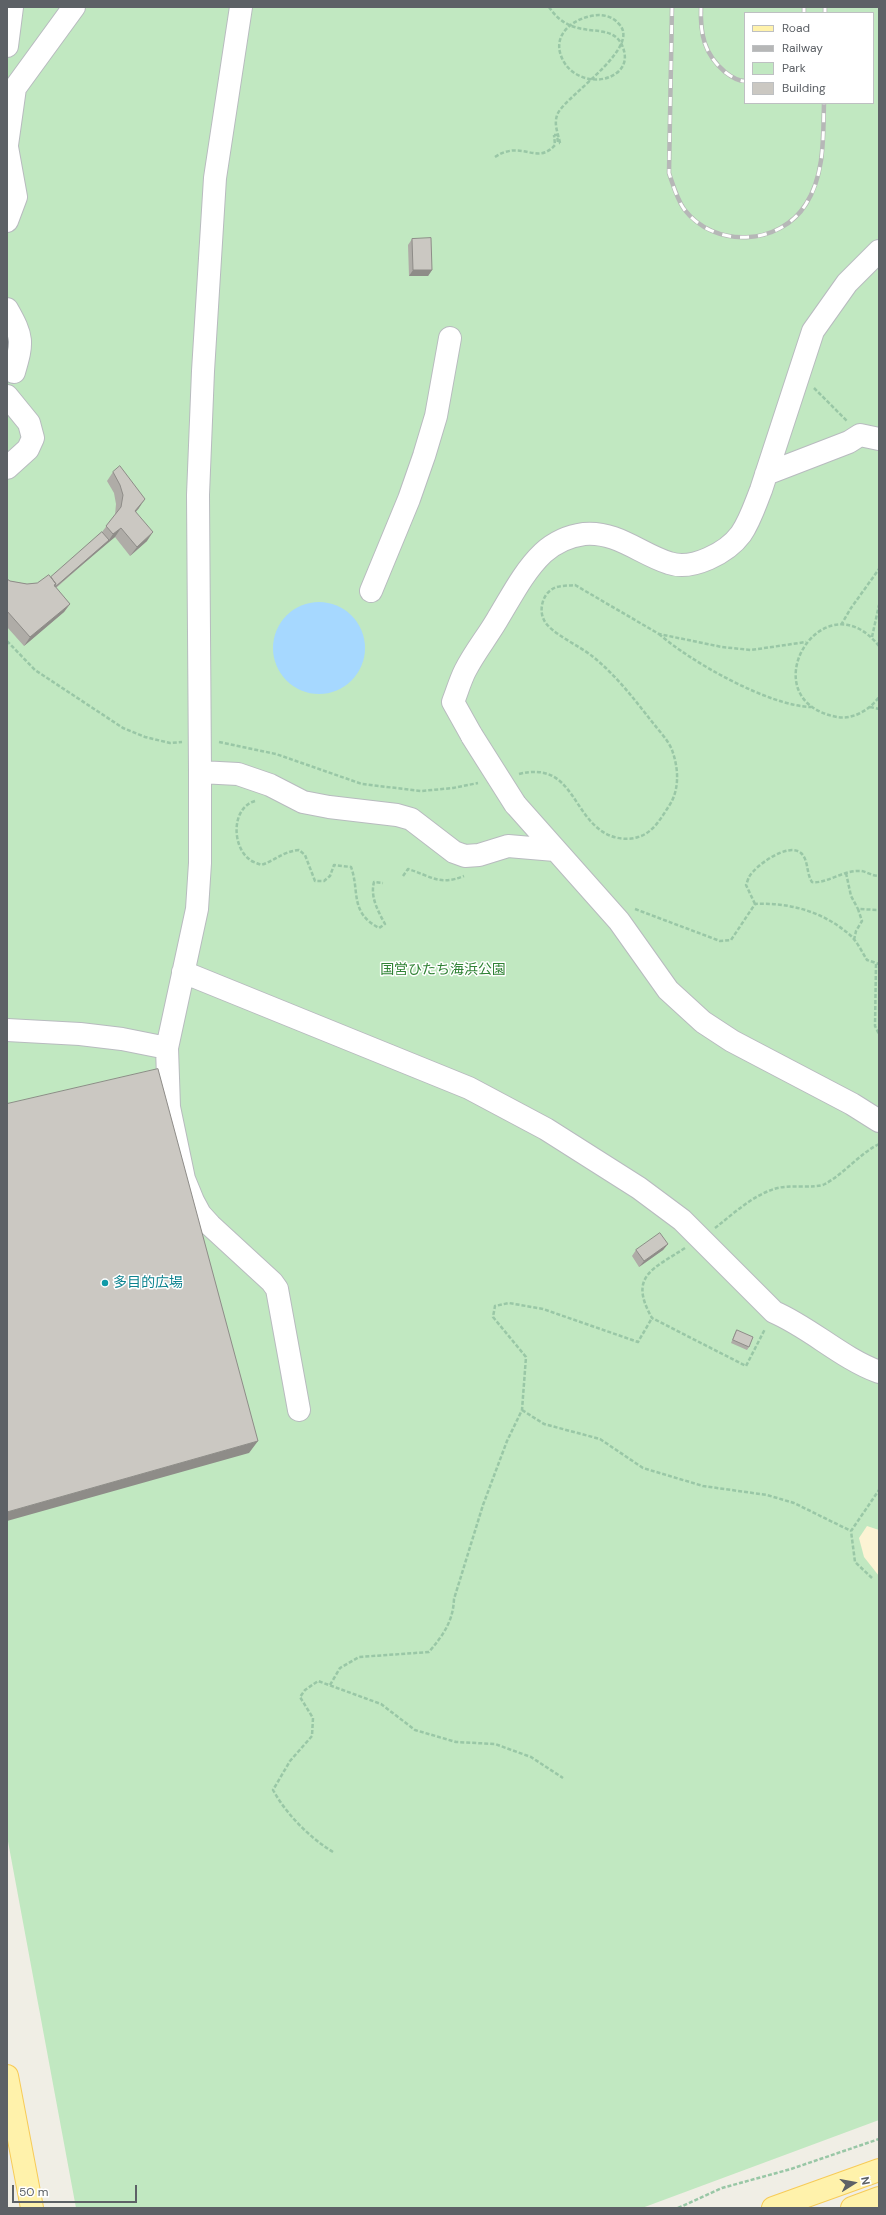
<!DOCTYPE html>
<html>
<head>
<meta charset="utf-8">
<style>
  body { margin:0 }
  #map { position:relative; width:886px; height:2215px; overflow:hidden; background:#f0eee5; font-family:"DM Sans",sans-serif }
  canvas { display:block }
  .frame { position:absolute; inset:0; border:8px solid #5d6166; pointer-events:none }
  .legend { position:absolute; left:744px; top:12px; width:130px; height:92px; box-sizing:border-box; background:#fff; border:1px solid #bec0c2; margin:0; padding:5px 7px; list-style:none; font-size:12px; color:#5d6166 }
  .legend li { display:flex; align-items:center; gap:8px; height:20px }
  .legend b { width:20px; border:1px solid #bec0c2 }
  .north { position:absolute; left:834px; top:2163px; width:40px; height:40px; -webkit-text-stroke:3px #fff; paint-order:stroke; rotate:79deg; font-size:11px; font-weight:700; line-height:16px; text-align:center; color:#5d6166 }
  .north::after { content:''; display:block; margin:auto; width:14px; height:18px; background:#5d6166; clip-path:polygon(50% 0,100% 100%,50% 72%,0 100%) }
  .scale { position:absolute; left:12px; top:2185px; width:125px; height:18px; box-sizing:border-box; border:2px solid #5d6166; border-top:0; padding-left:5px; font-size:12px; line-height:14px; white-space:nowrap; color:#5d6166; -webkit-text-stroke:3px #fff; paint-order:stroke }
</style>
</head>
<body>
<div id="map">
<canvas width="886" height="2215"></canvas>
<div class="frame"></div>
<ul class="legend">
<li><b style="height:5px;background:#fff2ab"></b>Road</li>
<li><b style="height:5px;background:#b6b7b7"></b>Railway</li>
<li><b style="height:11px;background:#c1e8c1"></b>Park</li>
<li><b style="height:11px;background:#cbc8c2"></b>Building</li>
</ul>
<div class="north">N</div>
<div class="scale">50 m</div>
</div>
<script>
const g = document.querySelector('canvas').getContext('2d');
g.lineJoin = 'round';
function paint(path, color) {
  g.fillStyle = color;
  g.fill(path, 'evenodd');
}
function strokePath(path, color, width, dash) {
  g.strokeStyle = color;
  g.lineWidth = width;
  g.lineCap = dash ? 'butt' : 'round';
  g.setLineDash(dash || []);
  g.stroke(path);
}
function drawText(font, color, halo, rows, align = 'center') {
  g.font = font + ' "DM Sans","Noto Sans JP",sans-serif';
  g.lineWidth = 3;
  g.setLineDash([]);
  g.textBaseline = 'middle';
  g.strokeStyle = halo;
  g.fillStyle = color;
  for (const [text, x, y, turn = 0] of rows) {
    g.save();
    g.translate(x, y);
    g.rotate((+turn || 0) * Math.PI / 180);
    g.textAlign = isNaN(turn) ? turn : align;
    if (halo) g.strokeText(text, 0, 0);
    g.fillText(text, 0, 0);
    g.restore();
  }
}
paint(new Path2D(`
  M7,7H879V2120L642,2208H76L7,1836ZM745,13H873V103H745Z`), '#c1e8c1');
paint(new Path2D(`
  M867,1526L879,1530V1576L864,1557L859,1538Z`), '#fcf3d4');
paint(new Path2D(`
  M273 648a46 46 0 1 1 92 0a46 46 0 1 1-92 0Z`), '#a6d8ff');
const minor = new Path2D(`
  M241,7L215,178L203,371L198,495L200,772V863L197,909L167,1048L169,1107L184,1179L193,1201L200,1214L210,1225L272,1282L277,1289L299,1410
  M7,46L12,7
  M7,145L15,88L74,7
  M7,147L16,197L7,221
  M7,309C23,337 23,342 14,372
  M7,396L29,423L33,438L28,449L7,468
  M766,474L849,442L860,435L879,439
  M371,591L409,499L424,456L436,416L450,338
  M472,736L453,702C457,692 460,681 465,671C474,653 487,637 497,620C511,597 524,571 543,553C554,543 569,536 584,534C617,531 640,554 669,563C692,571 727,553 741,534C750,521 755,505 761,490L813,331L847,283L879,251
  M200,772L238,774L270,785L303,802L329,807L397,815L411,819L454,852L465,856L479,855L508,846L555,850
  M515,804L619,921L668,990L703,1022L732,1041L852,1104L879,1121
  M183,972L469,1088L546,1129L639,1188L682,1220L774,1312C811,1328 841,1358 879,1372
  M7,1030L80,1034L122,1039L167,1048`);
const major = new Path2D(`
  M7,2076L32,2208
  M773,2208L879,2170
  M852,2208L879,2198`);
strokePath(minor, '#b8bbbf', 24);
strokePath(major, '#f7cb58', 24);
strokePath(new Path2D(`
  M549,7C573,43 607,20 621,43C626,53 627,63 619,71C603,86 574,80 564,62C548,35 575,16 599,15C606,15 614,18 618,23C644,46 568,94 558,113C553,123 558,133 560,143
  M554,135H557L558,143H560
  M495,157C522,139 537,166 555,145L554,135
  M814,388L847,421
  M841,625L851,608L879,569
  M659,634C691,662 769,706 811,707
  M872,637L879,605
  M7,641L35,670L123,728L145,737L170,743L182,742
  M879,646C822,575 748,700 837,717C852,720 870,710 879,697
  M870,707L879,709
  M219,742L276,754L362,784L421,791L453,788L478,783
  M519,774C575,760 571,820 611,836C619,839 630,840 638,837C653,833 661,818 669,806C679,791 679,771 673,753C670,742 660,732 653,723C634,699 616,675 592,656C580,646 550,633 544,620C539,611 542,596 551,590C557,585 567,586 575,585L659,634L722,647L751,650L806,642
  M255,801C231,808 232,846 249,859C252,862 257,863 261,865C277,860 281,852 299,850L305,855L315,881H324L330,876L334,865L351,867C360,891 349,912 379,928L385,924C378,911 370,897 374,882L383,883
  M846,873L851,896L858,909
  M403,876L408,869C431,876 439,886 464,876
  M755,904L746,885C747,883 748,879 749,877C756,865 788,842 801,853C809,861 806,873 812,882C826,884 842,871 858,871C865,870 871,876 879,876
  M635,909L720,941L731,940L755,904C789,902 824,912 850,935C857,941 862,952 867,960L879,964
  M854,940L856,931L862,921L858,909L879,910
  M876,964L875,1026L879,1034
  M715,1228C733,1214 752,1196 774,1189C787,1184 816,1189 825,1184C845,1173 859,1154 879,1144
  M685,1248C653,1269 628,1276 652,1318L746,1366L765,1329
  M522,1410L544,1424L600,1439L643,1468L703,1486L767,1495L794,1503L851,1531
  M872,1578L855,1562L851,1531L879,1490
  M330,1685L340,1668L359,1657L429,1652C443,1635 453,1622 454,1599L483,1505L507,1441L522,1410L526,1357L493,1317L495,1306L509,1303L543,1309L638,1342L652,1318
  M333,1852C309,1837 287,1815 273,1790L290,1761L312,1736L313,1718L300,1697L305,1690L318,1681L381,1704L415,1730L456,1742L495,1744L531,1757L563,1778
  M678,2208L722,2188L791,2169L879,2139`), '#99c7a6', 2.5, [4, 2]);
strokePath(minor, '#fff', 22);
strokePath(major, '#fff2ab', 22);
const rail = new Path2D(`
  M672,7L669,173C673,185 677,199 684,209C714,249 780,246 806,204C825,174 823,136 824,103
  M701,7C700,34 704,54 725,72C730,76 738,81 745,81
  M804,13V7
  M825,13V7`);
strokePath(rail, '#b6b7b7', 4.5);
strokePath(rail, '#fff', 3, [9]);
const minorBridge = new Path2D(`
  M472,736L515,804`);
strokePath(minorBridge, '#b8bbbf', 24, []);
strokePath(minorBridge, '#fff', 22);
paint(new Path2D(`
  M412,239L432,270L428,276H409L408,245Z
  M113,472L139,508L136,512L147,541L130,556L115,537L107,543L56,588L70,604L64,612L24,646L7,627V579L10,581L27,584L37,583L51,577L102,532L115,515L116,504L114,493L107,481Z
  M668,1244L663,1250L639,1267L632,1256L636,1250Z
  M737,1330L749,1347L747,1350L731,1343L735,1333Z`), '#afaca7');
paint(new Path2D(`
  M413,270H432L428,276H409Z
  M145,499L139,508L128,520L135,511Z
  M121,528L115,537L50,592L52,589L109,540L113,534Z
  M153,532L147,541L130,556L137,547Z
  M70,604L64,612L24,646L30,637Z
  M668,1244L663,1250L639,1267L644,1261Z
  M258,1441L249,1453L7,1521V1512Z`), '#8e8c88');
const building = new Path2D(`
  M431,238L432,270H413L412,239Z
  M120,466L145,499L135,511L153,532L137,547L121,528L113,534L106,526L121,507L123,495L120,485L113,472Z
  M102,532L109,540L55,587V586L56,584L51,577Z
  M49,575L56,584L54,585L70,604L30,637L7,611V579L10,581L27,584L37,583Z
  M158,1069L258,1441L7,1512V1104Z
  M660,1233L668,1244L644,1261L636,1250Z
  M737,1330L753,1337L749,1347L733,1340Z`);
paint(building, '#cbc8c2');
strokePath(building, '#8e8c88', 1);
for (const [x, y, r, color] of [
  [105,1283,4,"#0f9aa8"]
]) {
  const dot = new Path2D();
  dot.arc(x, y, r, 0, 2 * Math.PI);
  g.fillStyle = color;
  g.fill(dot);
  strokePath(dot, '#fff', 1.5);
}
drawText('14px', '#308235', '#fff', [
  ["国営ひたち海浜公園",443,970]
]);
drawText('14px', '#0d838f', '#fff', [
  ["多目的広場",113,1283]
], 'left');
</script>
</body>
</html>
